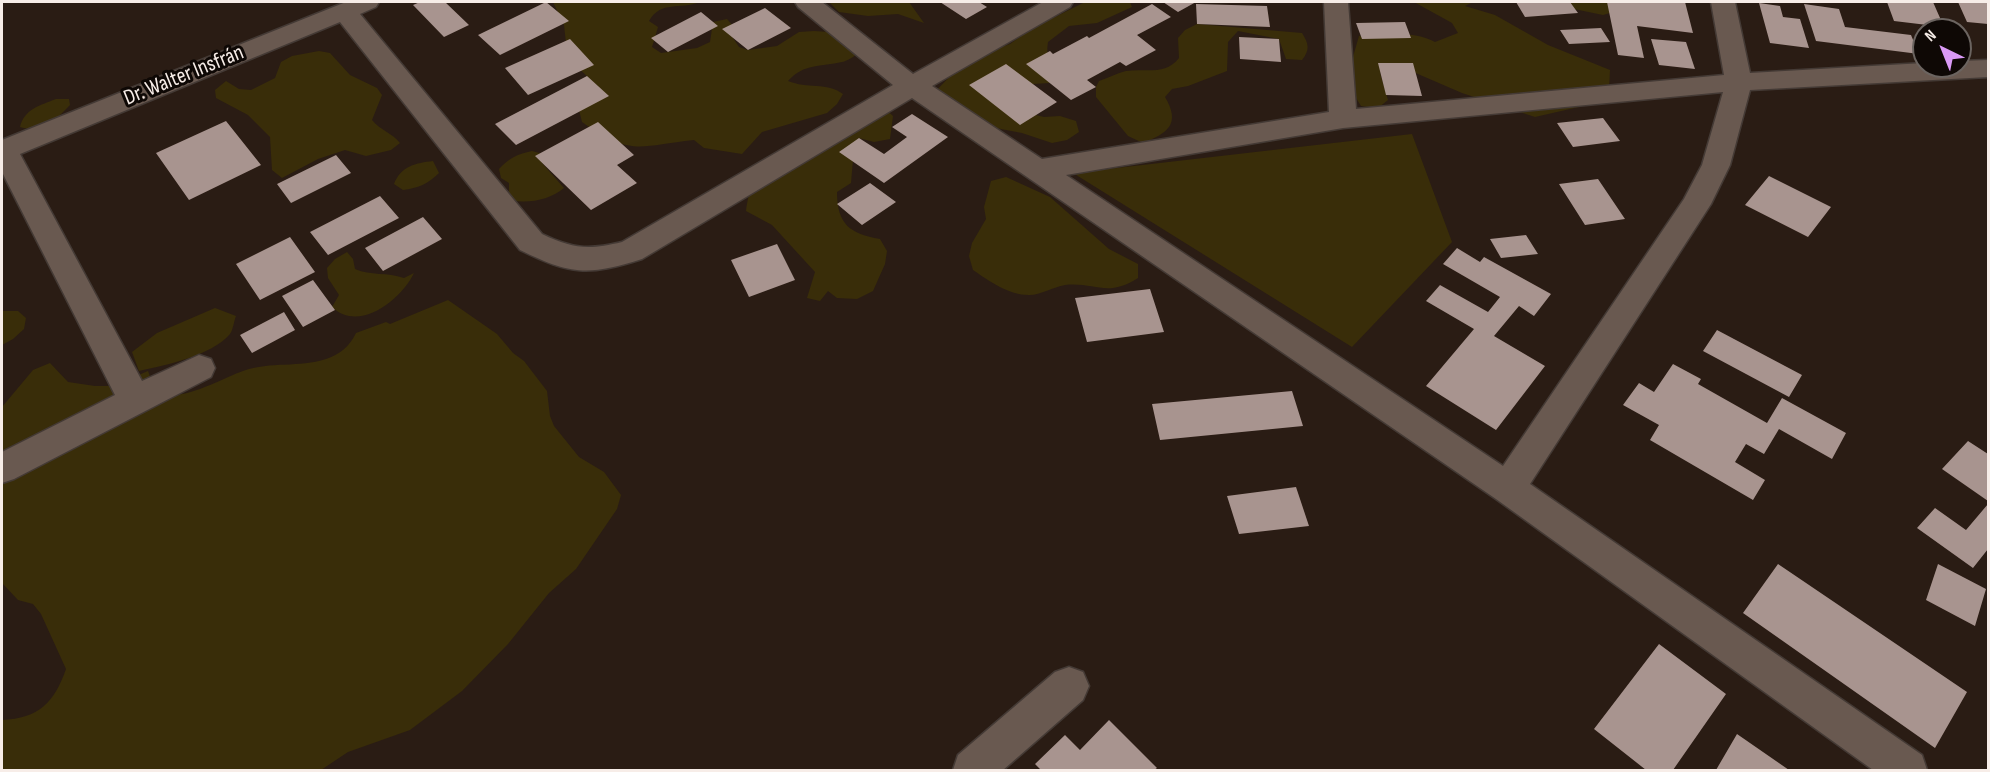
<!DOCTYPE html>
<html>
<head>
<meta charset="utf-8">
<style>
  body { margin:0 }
  #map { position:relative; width:1990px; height:772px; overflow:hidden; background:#2a1c14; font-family:"Sofia Sans Condensed",sans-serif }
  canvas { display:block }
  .frame { position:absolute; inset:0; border:3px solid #f7ede8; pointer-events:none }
  .north { position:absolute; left:1912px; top:18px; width:60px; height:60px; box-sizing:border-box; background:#0e0805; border:2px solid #6b6460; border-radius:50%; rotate:317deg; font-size:16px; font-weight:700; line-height:24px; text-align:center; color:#f7ede8 }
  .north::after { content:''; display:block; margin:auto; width:21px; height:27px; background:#da9af6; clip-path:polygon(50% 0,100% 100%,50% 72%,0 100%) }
</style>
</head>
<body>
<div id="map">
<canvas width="1990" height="772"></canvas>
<div class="frame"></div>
<div class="north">N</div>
</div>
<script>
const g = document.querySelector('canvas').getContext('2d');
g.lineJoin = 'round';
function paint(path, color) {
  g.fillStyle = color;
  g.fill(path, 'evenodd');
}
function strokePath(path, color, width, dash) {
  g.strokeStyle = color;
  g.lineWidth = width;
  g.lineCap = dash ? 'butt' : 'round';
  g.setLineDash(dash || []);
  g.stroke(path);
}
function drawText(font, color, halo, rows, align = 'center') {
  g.font = font + ' "Sofia Sans Condensed",sans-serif';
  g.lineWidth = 6;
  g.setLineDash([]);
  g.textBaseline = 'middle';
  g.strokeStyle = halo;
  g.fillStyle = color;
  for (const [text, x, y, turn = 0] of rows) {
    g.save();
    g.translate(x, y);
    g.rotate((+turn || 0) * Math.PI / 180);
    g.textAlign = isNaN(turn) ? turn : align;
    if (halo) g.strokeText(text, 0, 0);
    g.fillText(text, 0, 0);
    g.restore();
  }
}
paint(new Path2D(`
  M553,2H700C680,10 661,0 649,21L658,27L652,47L661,53L697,48L710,42L713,22L727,19L734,27L733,38L739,47L748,50L777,46L799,32L814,31L829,32L859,53C854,56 848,61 842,62C821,67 804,63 788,81C807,89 827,82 843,94L837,104L827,113L762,132L742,154L704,148L694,140C637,146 633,157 582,122L579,110L589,78L573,63L566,43L564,25Z
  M829,2H909L924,23L898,14L868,16L839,12Z
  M1085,2H1130L1132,7L1097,23L1069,26L1048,42C1045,57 1053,69 1049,83L1033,84L1012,109L1044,117L1060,116L1076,121L1079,132L1067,140L1052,143L1022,133L980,125L934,93L955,71L977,56L1010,44L1031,29Z
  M1414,2H1473L1465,6L1495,15L1548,45L1610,70L1609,90L1592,104L1535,117L1462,93L1404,68L1388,66L1380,73L1388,100L1378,108L1361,106L1348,85V74L1359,36C1385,34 1412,30 1435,42L1458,33L1452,23Z
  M1540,2H1623L1627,8L1603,15Z
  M1197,24L1302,33C1309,44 1310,50 1302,60L1286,59L1279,39L1238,31L1228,42L1227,71L1188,86L1172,89L1165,97C1181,124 1168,133 1143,143L1128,136L1096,97V87L1099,81C1108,78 1117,73 1126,71C1147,68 1165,76 1179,58L1178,38L1185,30Z
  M319,51L330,53L350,75L377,88L382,95L372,120C380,130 392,133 400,143L391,150L366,156L345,150L318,159L282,178L272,170L270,137L248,115L216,98L215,90L226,81L239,89L251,90L275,78L281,62L292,56Z
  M56,99H69L70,105C56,120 41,133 20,127C24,109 41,105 56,99Z
  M883,107L893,116L890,139L874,142L859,138L854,148L851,183L837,192C837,224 850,234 880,239L887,251L885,264L873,291L857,299L837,298L828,291L820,301L807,298L815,272L772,225L746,211C749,187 758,166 777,151Z
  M1412,134L1452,242L1352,347L1073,173Z
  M532,151L543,154L542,163L564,188C549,200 529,204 509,200V183L501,178L499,169C509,158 518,154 532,151Z
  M433,161L439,173C428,184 418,188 403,190L394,184C401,166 416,163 433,161Z
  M1006,177L1050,197L1109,249L1138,264V278C1107,298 1096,282 1065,285C1053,287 1041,295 1029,295C1009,295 989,281 973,270L969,256L972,243L986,219L984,207L991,181Z
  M347,252L353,259L355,269C371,276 387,272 404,278L414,273C401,300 359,333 332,307L339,295L328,278L327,268L335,259Z
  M448,300L497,334L513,353L524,361L547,391L550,416L554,426L579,457L604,472L621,495L617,509L576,569L549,593L508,644L462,691L410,730L348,752L321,770H2V720C39,718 54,703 66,669L41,614L33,604L18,600L2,583V407L33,370L50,363L68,382L95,386H113L148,371C151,381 159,391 169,394C187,399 225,377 243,371C271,361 299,368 326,359C339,355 350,346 356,333L386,322L390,324Z
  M215,308L236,316C234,321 233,330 230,334C211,356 166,365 139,371L132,352L157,333Z
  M2,311H18L26,318L24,329L13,339L2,345Z`), '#392d09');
paint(new Path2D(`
  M420,2H445L469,25L444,37L413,5Z
  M546,2L569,21L500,55L478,35Z
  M940,2H979L987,7L966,19Z
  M1163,2H1196L1178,12Z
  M1516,2H1570L1578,13L1525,17Z
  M1607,2H1685L1693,33L1637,26L1644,58L1618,55Z
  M1887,2H1933L1944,27L1894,21Z
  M1958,2H1988V24L1967,22Z
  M1759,3L1780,6L1783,17L1800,19L1809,48L1770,43Z
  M1152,4L1171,17L1137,35L1156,50L1126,66L1120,62L1087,80L1096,87L1071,100L1026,64L1050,51L1053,54L1087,36L1089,38Z
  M1196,4L1267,6L1270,27L1197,24Z
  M1804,4L1839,9L1845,27L1911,35L1919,54L1816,41Z
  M765,8L791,28L748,50L722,29Z
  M701,12L718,26L668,52L651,38Z
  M1405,22L1411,38L1362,39L1356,23Z
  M1601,28L1610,42L1569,44L1560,30Z
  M1239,37L1279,39L1281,62L1240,59Z
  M570,39L594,65L528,95L505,68Z
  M1651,39L1686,42L1695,69L1659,65Z
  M1378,63H1413L1422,96L1386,95Z
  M1006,64L1057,102L1020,125L969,85Z
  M587,76L609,96L516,145L495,124Z
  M912,114L948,137L884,183L839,152L859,138L884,154L907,137L892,127Z
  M1603,118L1620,141L1573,147L1557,123Z
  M226,121L261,165L189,200L156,153Z
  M598,122L634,155L617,165L637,183L591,210L535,156Z
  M336,155L351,173L291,203L277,184Z
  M1769,176L1831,207L1808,237L1745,205Z
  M1598,179L1625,219L1585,225L1559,184Z
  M870,183L896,202L862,225L837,204Z
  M380,196L399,218L328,255L310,232Z
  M423,217L442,239L383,271L365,248Z
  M1526,235L1538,254L1501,258L1490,239Z
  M290,237L315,272L260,300L236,264Z
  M777,244L795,280L749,297L731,260Z
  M1457,248L1480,262L1484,257L1551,294L1534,316L1519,306L1494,336L1545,366L1496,430L1426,386L1474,329L1426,301L1440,285L1488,312L1500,297L1443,264Z
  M313,280L335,310L303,327L282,296Z
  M1150,289L1164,332L1087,342L1075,298Z
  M284,312L295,330L252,353L240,335Z
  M1717,330L1802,375L1789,397L1703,351Z
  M1673,364L1701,379L1698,384L1767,423L1782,398L1846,433L1832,459L1779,429L1764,454L1746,444L1735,462L1765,480L1753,500L1650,440L1659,425L1623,405L1639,383L1654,392Z
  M1292,391L1303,426L1160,440L1152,404Z
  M1968,441L1988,454V501L1942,469Z
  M1296,487L1309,526L1239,534L1227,496Z
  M1988,504V549L1973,568L1917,528L1935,508L1966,530Z
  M1778,564L1967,692L1935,748L1743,613Z
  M1938,564L1986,589L1975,626L1926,600Z
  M1659,644L1726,694L1673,770H1646L1594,729Z
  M1109,720L1157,768L1154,770H1041L1035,764L1065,735L1080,750Z
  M1737,734L1789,770H1716Z`), '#a8948f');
const minor = new Path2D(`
  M346,2H379L376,7L360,14L542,234C573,249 589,250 622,242L893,85L798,7L795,2H822L913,74L1043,2H1073L1070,7L932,86L1042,159L1329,112L1324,2H1348L1356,109L1724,75L1711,2H1735L1750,73L1924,63V66H1960V61L1988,60V77L1750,90L1730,165L1711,204L1530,484L1922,755L1927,770H1873L1496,499L912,98L642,259C588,276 571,275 520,250L340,22L20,154L142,381L199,355L211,359L215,368L211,377L14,479L2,483V452L115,395L2,172V140ZM1723,92L1702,165L1684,199L1503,466L1066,175L1343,128Z
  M1069,667L1083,672L1089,686L1083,700L1003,770H953L958,755L1055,672Z`);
strokePath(minor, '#443a35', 3);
paint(minor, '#695950');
drawText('22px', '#f7ede8', '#0e0805', [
  ["Dr. Walter Insfrán",184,76,-22]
]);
</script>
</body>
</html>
